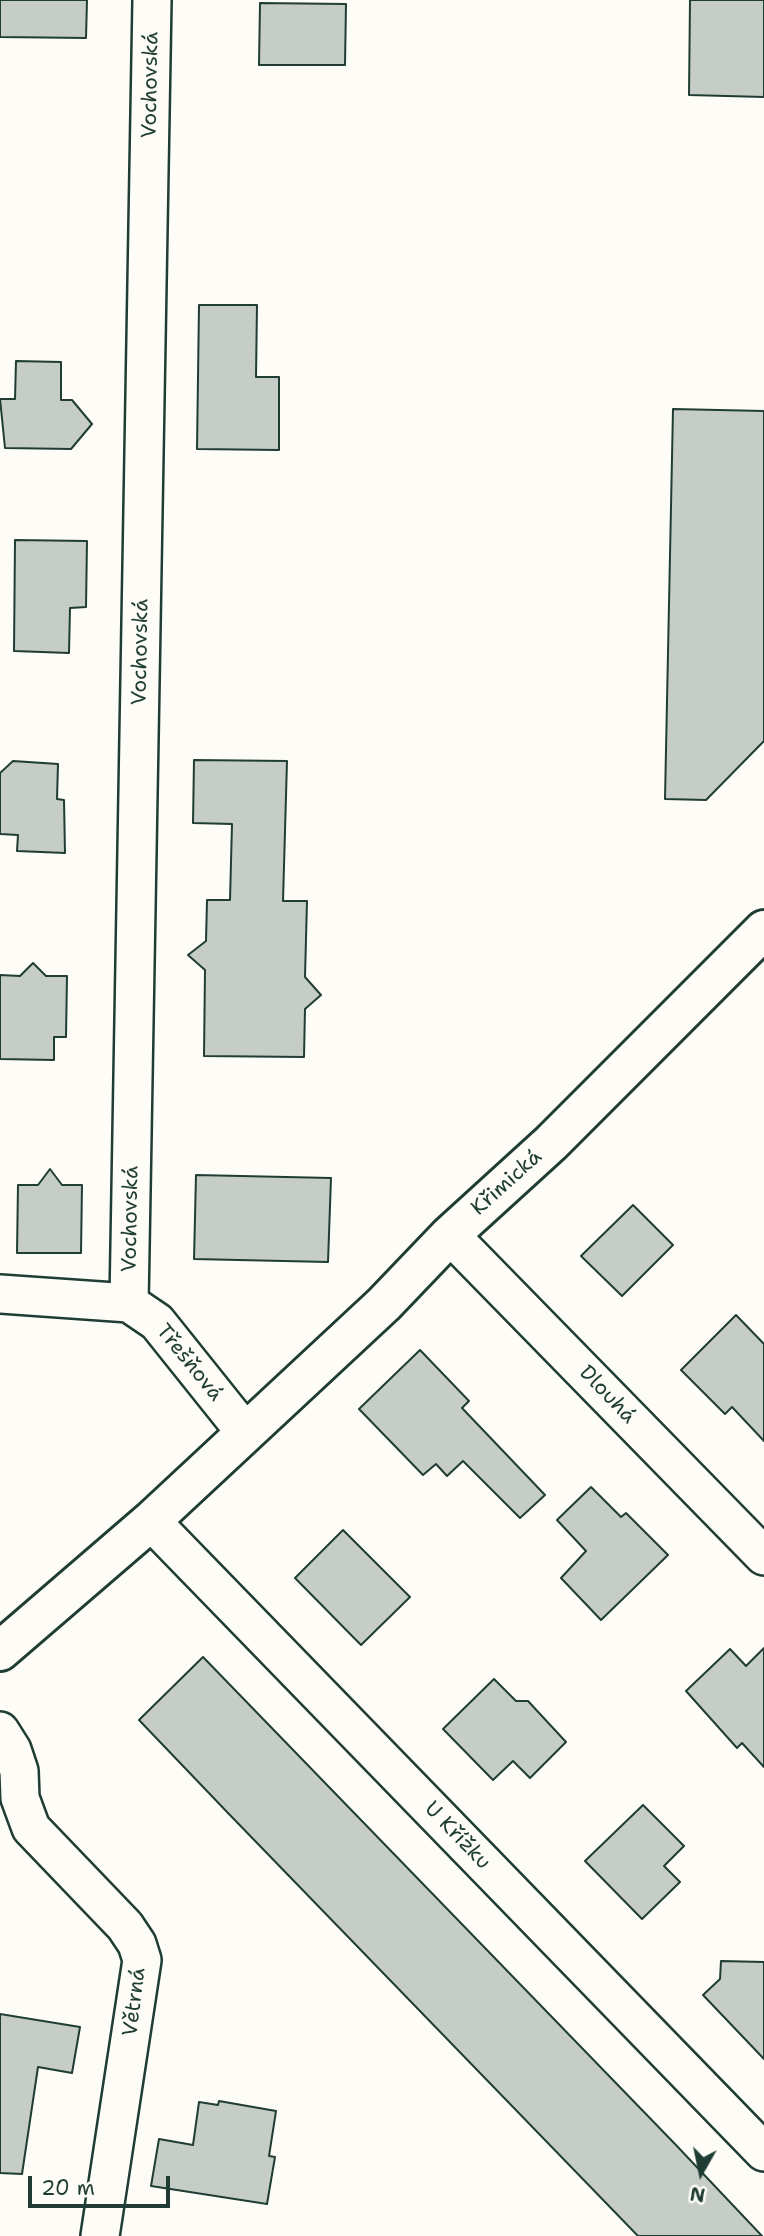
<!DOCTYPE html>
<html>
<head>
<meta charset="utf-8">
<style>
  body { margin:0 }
  #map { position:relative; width:764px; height:2236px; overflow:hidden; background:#fdfcf7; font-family:"Shantell Sans",sans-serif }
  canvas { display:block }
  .north { position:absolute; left:666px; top:2138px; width:70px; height:70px; -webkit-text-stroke:5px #fdfcf7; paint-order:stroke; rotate:189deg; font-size:19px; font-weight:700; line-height:28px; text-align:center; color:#1f3d34 }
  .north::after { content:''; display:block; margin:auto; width:24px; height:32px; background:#1f3d34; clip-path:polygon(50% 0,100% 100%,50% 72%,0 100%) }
  .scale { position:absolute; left:28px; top:2176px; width:142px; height:32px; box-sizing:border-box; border:4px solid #1f3d34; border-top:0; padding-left:9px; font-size:21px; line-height:24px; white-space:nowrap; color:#1f3d34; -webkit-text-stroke:5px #fdfcf7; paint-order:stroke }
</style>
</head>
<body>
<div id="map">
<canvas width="764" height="2236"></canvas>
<div class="north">N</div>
<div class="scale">20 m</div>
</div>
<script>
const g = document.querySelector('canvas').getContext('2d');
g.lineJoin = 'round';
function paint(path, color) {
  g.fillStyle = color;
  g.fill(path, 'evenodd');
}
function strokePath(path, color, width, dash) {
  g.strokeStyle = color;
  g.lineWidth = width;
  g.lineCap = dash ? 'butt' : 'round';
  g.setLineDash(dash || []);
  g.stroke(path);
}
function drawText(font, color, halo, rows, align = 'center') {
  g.font = font + ' "Shantell Sans",sans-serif';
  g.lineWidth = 6;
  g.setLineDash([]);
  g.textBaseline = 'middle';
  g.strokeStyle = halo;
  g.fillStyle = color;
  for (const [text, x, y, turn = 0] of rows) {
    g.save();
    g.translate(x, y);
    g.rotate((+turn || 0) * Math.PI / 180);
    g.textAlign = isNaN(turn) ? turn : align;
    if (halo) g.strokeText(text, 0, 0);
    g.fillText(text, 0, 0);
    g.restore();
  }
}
const building = new Path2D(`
  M0,0H87L86,38L0,37Z
  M690,0H764V97L689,95Z
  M260,3L346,4L345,65H259Z
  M199,305H257L256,377H279V450L197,449Z
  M16,361L61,362V400H72L92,424L71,449L5,448L0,399H15Z
  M673,409L764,411V741L706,800L665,799Z
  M15,540L87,541L86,607L70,608L69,653L14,651Z
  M194,760L287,761L283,901H307L305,977L321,995L305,1009L304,1057L204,1056L205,970L188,955L206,941L207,900H230L232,824L193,823Z
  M13,761L58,764L57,799L64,800L65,853L17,851L18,835L0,834V773Z
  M33,963L46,976H67L66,1037H54V1060L0,1059V975L20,976Z
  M50,1169L62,1185H82L81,1253H17L18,1185H38Z
  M196,1175L331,1178L328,1262L194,1259Z
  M633,1205L673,1245L622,1296L581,1256Z
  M736,1315L764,1344V1441L732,1407L725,1414L681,1370Z
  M420,1350L469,1401L462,1408L545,1495L520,1518L463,1461L447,1476L436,1464L423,1475L359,1409Z
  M591,1487L621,1517L626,1513L668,1555L601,1620L561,1578L586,1551L557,1520Z
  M343,1530L410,1597L361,1645L295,1578Z
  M764,1648V1767L742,1743L737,1748L686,1691L730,1649L746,1666Z
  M203,1657L675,2144L762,2236H638L228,1813L139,1720Z
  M494,1679L516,1701H528L566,1742L530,1778L513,1761L493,1780L443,1729Z
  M643,1805L684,1846L664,1866L680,1882L642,1919L585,1861Z
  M721,1961L764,1962V2059L703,1995L720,1979Z
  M0,2014L80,2027L72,2073L38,2067L22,2174L0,2173Z
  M219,2101L276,2111L269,2156L275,2157L267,2204L151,2186L159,2139L193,2145L199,2102L218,2105Z`);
paint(building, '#c6cdc7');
strokePath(building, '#1f3d34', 2);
const street = new Path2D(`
  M450,1235L764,1556
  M0,1294L129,1303L157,1322L245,1432
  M129,1303L152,0
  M151,1521L764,2152
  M0,1731L12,1750L19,1771L20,1798L31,1828L125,1926L137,1944L142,1960L100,2236`);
const secondary = new Path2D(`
  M0,1651L151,1521L384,1304L450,1235L551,1143L764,930`);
strokePath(street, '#1f3d34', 42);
strokePath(secondary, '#1f3d34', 44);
strokePath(street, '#fdfcf7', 37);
strokePath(secondary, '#fdfcf7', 38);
drawText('21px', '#1f3d34', '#fdfcf7', [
  ["Vochovská",151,85,-89],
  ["Vochovská",141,652,-89],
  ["Křimická",507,1183,-42],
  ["Vochovská",131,1219,-89],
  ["Třešňová",189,1363,51],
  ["Dlouhá",607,1395,46],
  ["U Křížku",457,1836,46],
  ["Větrná",135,2002,-83]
]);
</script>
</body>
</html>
